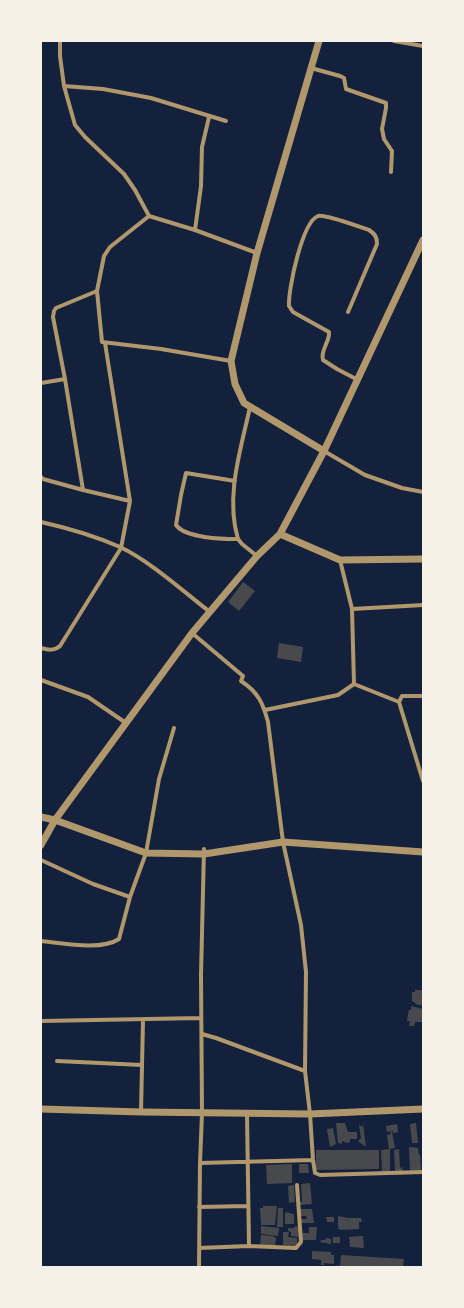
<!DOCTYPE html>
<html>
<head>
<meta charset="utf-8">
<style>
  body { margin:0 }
  #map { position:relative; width:464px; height:1308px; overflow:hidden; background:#14213d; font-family:"DejaVu Sans",sans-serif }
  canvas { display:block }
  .frame { position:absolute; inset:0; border:42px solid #f6f1e7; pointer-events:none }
</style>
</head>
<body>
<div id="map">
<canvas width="464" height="1308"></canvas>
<div class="frame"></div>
</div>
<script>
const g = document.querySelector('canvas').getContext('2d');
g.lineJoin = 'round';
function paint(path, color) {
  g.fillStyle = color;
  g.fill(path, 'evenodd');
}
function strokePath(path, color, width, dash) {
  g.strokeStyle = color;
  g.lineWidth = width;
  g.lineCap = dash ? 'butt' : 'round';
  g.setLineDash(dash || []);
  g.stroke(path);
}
paint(new Path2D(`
  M243,582L255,591L239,611L228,602Z
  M279,643L303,647L301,662L277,658Z
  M415,990H423V1005H418L412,1001V992H415Z
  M411,1006L423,1009V1022H415L414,1026H409L410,1021H407L408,1014L409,1010H411Z
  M336,1123H345L348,1132H357V1139H350V1142L347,1143L342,1141V1144L338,1143Z
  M416,1123L418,1143H412L410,1124Z
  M363,1124L366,1147L358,1141L361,1138L359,1125L362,1127Z
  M397,1124L398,1132L393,1133V1131L387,1132L386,1126Z
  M333,1128L336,1144L330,1147L327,1129Z
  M390,1132H392L395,1148L389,1149L387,1135L391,1134Z
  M409,1147L418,1148L419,1155L420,1154L421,1170L410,1171Z
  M390,1149V1171L382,1172L381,1150Z
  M399,1149L400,1168L402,1167L403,1172L395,1171L394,1150Z
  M316,1150H379V1169L316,1170Z
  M292,1164V1183L267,1184L266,1165Z
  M299,1164H308L309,1173H299Z
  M310,1183L312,1204L300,1205V1202H302L301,1184Z
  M294,1185L295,1202L289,1203L288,1186Z
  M263,1206H277L275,1225H261L260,1208H263Z
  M278,1208H283V1227H277Z
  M300,1209H312L314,1223H300V1219H307L306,1216H300Z
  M285,1212L294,1214V1224H285Z
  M338,1216L348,1218H361L362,1222H359V1229L340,1230L338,1228Z
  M326,1217H334V1222H327Z
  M261,1226L279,1228L278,1236L261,1234Z
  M295,1226L299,1227L298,1237L291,1236V1232L288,1231V1228H294Z
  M309,1227H317L316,1240H301V1233H309Z
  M283,1232H289L288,1237L297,1238V1246L283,1245Z
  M261,1235L273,1236L276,1238L275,1246L260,1245Z
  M363,1236L364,1248L350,1247L349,1237Z
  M333,1237H340V1243H333Z
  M326,1238L331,1239V1244L320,1242L321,1240H325Z
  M312,1251L331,1252V1255H334V1264L324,1263V1265H321V1260L312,1259Z
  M341,1255L404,1259L403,1267H337V1265L340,1266Z`), '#48494c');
strokePath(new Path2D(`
  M60,41V56L64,86L75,125L85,137L124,174L135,190L149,216L195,230L257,253
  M394,41L423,46
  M311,68L340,76L344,78L346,89L386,103V108L382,129L384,139L392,151L391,172
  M64,86L103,89L151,98L226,121
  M195,230L201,186L202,147L209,117
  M97,291L102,342L161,349L231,361
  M348,312L377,244C377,237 375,234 369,230C359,227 326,214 318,216C302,222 288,290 289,306L293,312L329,332C330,342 320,350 323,360L337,369L358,380
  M105,343L130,501
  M65,379L53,317L54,311L56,308L97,291L104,256L110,247L149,216
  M41,383L65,379L83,490L130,501L121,548L60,646C54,651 48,650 41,648
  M250,407C241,449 225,496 238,539L242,544L257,556
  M324,451L365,475L402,488L423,492
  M41,477L43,479L83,490
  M235,481L186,473L181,495L176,525C185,538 223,539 238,539
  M41,522C68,528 95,536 120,547C150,561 184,592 210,612
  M340,560L352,609L354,684
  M352,609L423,605
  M192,633L243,676L241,681C258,692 263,703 268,722L283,842L301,925L306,972L305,1071L310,1114L313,1160L315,1173L320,1175L423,1172
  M41,680L88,697L126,723
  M354,684L399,702L402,696H423
  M399,702L423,781
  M265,710L338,695L354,684
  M41,860L93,884L130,897
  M41,941C62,943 101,951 119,939L130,897L146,853L159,779L174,728
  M41,1021L201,1018
  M202,1034L216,1038L305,1071
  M57,1061L142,1065
  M141,1112L143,1020
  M247,1114L249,1246
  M200,1163L313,1160
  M199,1207L248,1206
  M199,1248L249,1246L296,1248L301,1242L297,1185
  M199,1267L200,1163L202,1113L201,975L204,849`), '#b1986c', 4);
strokePath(new Path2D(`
  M319,41L257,253L231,361L235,384L244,403L324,451
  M280,534L340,560L423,559
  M41,817L55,820L146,853L204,854L283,842L423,852
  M41,845L55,820L192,633L257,556L280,534L324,451L423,240
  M41,1109L141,1112L310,1114L423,1109`), '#b1986c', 7);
</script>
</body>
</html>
